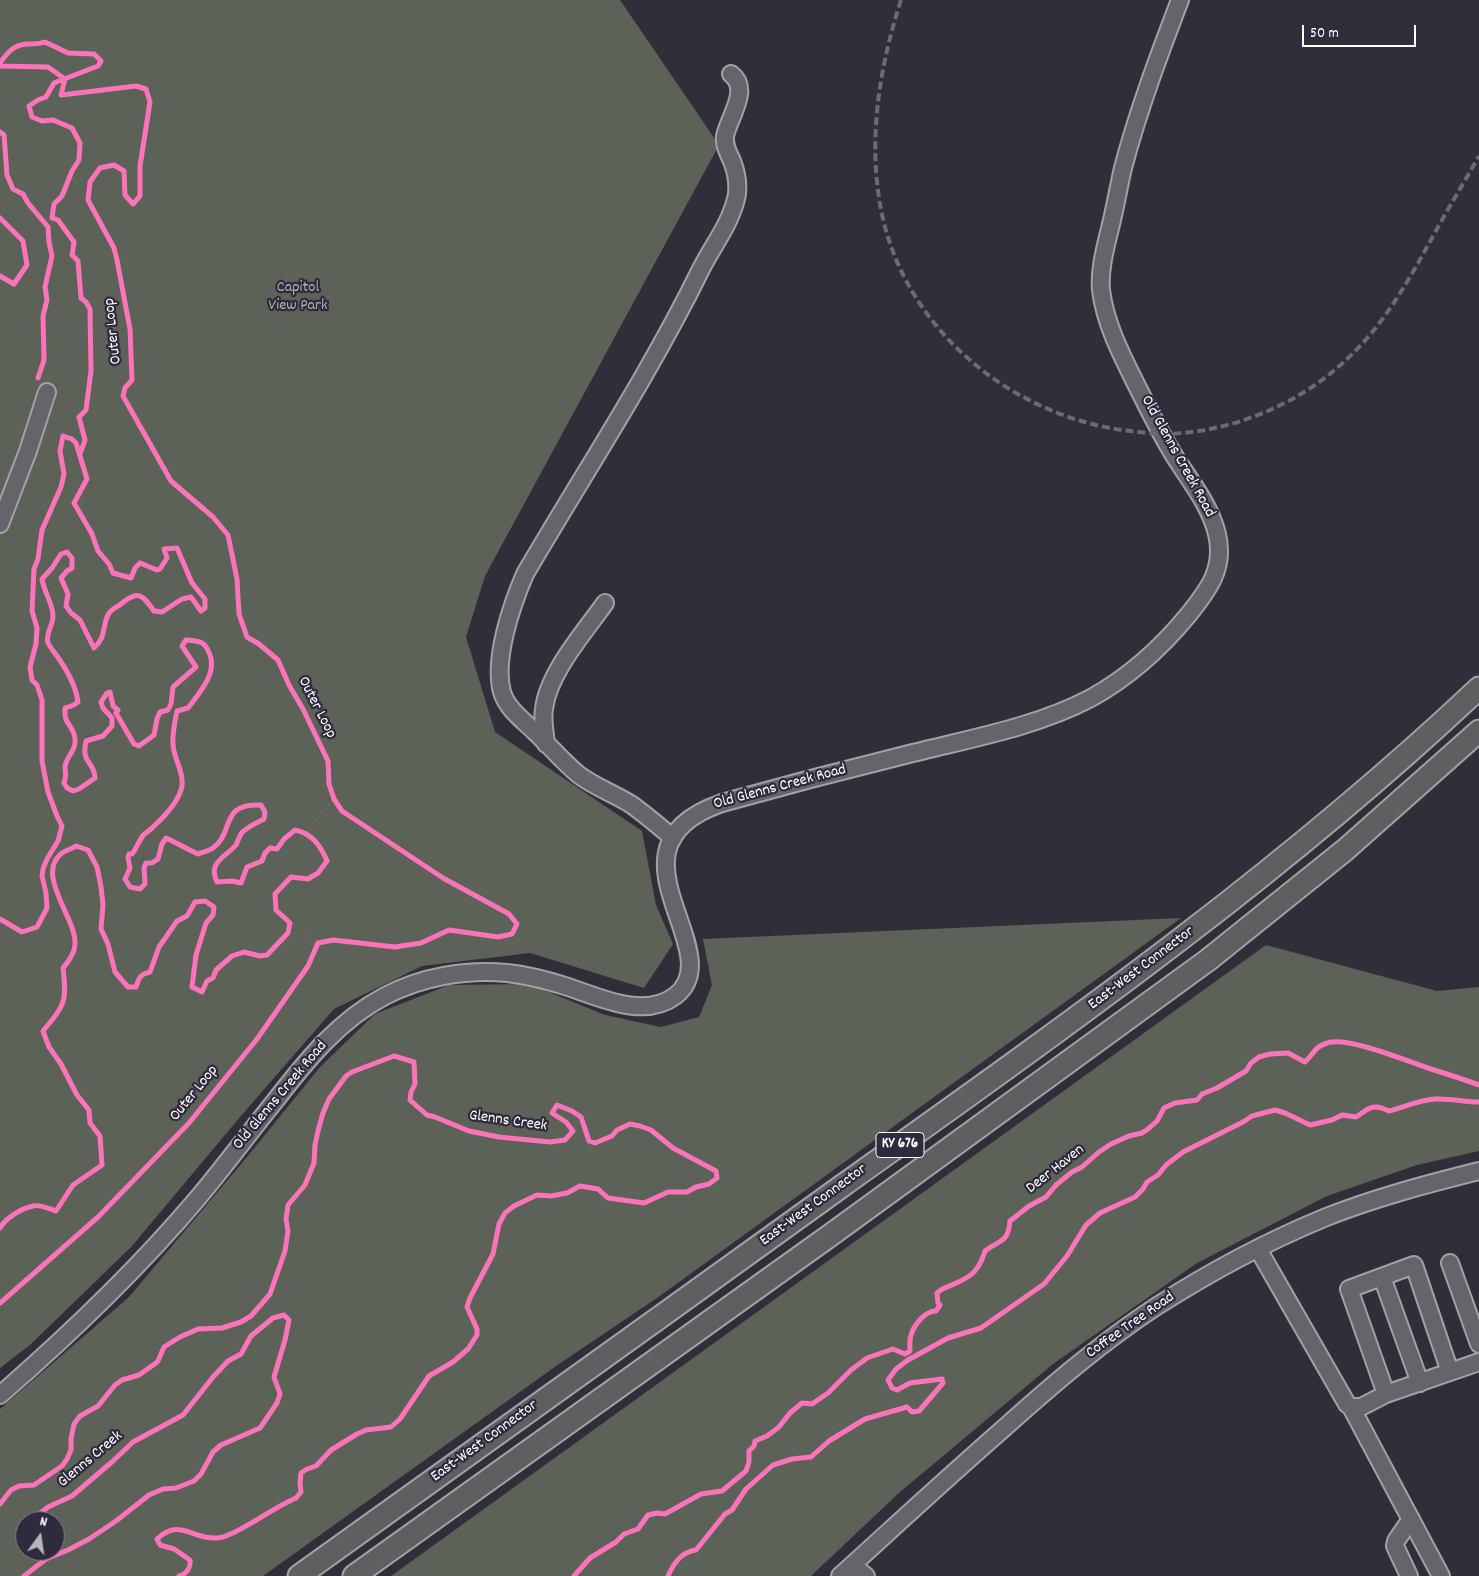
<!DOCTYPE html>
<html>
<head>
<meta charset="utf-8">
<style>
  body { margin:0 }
  #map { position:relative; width:1479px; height:1576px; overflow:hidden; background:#312e39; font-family:Dekko,sans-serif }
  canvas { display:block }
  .north { position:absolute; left:15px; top:1511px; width:50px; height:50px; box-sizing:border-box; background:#2f2a3d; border:1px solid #827f8b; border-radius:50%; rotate:14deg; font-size:14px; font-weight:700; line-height:20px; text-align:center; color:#fff }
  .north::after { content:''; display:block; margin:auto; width:18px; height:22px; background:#b7b6ba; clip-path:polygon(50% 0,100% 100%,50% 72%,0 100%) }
  .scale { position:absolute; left:1302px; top:25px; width:114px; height:22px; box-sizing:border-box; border:2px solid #fff; border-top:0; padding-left:6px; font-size:15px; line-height:18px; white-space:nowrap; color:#fff; -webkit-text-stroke:4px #2f2a3d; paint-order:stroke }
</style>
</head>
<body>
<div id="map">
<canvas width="1479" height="1576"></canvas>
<div class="north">N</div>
<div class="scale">50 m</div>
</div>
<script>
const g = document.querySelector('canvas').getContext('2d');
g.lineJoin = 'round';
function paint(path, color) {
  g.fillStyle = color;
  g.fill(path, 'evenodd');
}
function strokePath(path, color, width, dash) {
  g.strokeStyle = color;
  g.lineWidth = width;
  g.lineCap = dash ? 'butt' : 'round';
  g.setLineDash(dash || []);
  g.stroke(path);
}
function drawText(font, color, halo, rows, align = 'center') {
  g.font = font + ' Dekko,sans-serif';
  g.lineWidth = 4.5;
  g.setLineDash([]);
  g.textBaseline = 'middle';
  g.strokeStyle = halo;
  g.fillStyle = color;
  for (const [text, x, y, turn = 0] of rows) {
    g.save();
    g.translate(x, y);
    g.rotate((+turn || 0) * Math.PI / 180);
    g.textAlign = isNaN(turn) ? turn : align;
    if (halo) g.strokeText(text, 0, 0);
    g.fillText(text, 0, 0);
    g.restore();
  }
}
paint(new Path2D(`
  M0,0H620L719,145L485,576L466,637L495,732L642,831L656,905L673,944L644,988L530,953L422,966L334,1009L240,1117L132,1246L30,1345L0,1368Z
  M1181,918L657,1298L556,1366L263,1576H0V1409L129,1297L247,1157L320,1067L375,1014L449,985L529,984L605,1015L661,1027L699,1017L712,985L703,939ZM25,1521H55V1551H25Z
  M1266,945L1437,991L1479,987V1151L1417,1165L1327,1196L1197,1263L1053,1364L900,1492L811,1576H391Z`), '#5c6258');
const minor = new Path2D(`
  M0,524L28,451L47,392
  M546,744C545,733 542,720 544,709C548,673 584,633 605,603
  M673,838C660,827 646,815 632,805C615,794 595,787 579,775C563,762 550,746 535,732C523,720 507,709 502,692C493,659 512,604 525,574C584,473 649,375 701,269C713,245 732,222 737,194C738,184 736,171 732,161C728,152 724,146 725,136C729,117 751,89 731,74
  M1258,1249L1347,1404L1351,1407H1361L1386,1394L1479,1362
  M1450,1263L1479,1344
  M1382,1277L1420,1383
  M1386,1394L1349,1289L1414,1265L1450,1372
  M0,1395C70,1334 137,1270 197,1199C224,1167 249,1133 275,1101C306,1061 339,1020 385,996C421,977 466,969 507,973C527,975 546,980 565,986C597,996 643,1020 675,996C733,952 594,847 722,803C783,786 844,770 905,755C967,739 1034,728 1091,698C1129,677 1162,647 1189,614C1209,589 1225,568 1217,534C1210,505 1190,481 1175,457C1160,433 1148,408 1136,384C1121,354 1105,323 1101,290C1099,267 1107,242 1112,220C1116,203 1119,185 1123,168C1138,111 1159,55 1180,0
  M1351,1407L1441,1576
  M852,1565L866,1576
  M840,1576C894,1527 948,1477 1003,1429C1052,1385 1102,1342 1157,1306C1210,1272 1266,1242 1324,1218C1374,1198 1427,1184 1479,1171
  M1409,1576L1395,1546L1396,1541L1411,1519`);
const major = new Path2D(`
  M299,1576C481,1447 661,1316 842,1186C1062,1029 1282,874 1479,688
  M354,1576L832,1234L1208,960L1345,850L1479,731`);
strokePath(minor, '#a2a1a6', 20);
strokePath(major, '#a2a1a6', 25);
strokePath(new Path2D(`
  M306,832L334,799
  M290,923L318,943`), '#6d6b71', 2.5, [1, 4]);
strokePath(minor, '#656469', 16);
strokePath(major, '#615e62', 21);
strokePath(new Path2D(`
  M901,0C878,71 866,149 884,223C912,336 1017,418 1130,431C1140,432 1151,434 1161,434C1215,434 1271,415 1315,385C1376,342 1402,292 1437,229C1450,205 1465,181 1479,156`), '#6d6b71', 4, [8, 4]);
strokePath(new Path2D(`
  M0,63C8,52 14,44 29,44C35,44 39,44 45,42L68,53L94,54L101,61L98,66L54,83L46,97L38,100L29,106L32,117L42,121L53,120L72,128L80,143L79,160L72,171L62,196L54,204L52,218L58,220L74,242L72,255L78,261L81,298L86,302L90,309L91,371L86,410L79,417L85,440L80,454
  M0,66L48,67L65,79L61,95L136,86L146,89L150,102L140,166V196L133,204L125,195L124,171L114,165L100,168L90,182L88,200L114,248L117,260L130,329L132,380L125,388L123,396L171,481L213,517L228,535L237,579L239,614L247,637L259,644L278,660L289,685L303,709L328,761L329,784L334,799L342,811L443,878L509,914L517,924L512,934L498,937L449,930L421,943L395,947L333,940L318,943L308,966L257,1039L189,1123L98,1217L0,1303
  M0,132L4,135L7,175L13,189L23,194L28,203L48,227L49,242L52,256L45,287L47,300L43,316L44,360L38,378
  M0,218L23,241L27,265L14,284L0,276
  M0,919L22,932L37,927L47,908L46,893L42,876L43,869L47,859L58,841L62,826L57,816L48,792L42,761V700L37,685L32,680L30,667L36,644L37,628L32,611L34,569L38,559L42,530L61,487L64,474L60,451L63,436L72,439L76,443L87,479L74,503L92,534L98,551L109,564L113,573L131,578L135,568L140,563L157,570L160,569L167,558L164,549L177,548L192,583L205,599V608L201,611L191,597L182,599L162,612L154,611C142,594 138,590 121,604C116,608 110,609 107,617C102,630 106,637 94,648L80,620L71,613L66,606L68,594L61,578L67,571L72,568V558L67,552L61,554L52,568L42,579C44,592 53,604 53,616C53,626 45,634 48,643C51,649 56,654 59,659C68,672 76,687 78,702L74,705L65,708C64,724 70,722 74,734C79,750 66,755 65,767C65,774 67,775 64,783L67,788L73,791L79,789L95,778C94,760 81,765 86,741L103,736L112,726V718L103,708L101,702L107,693L110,692L113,706L118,710L116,713L134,744L139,746L154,735L157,719L160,712L168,710L171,704L173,687L196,667L182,646L186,640C200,641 205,641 210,655C217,674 199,693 188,708L177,711C175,721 172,734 173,745C174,759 184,772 182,786C179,802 164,817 153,827C150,831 144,833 142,837C138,843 136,849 132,854H129L128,858L130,868L125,879L130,887L140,889L145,884L144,868L146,863H152L158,859L162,844L166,838C177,843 187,849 198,854C203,852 209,851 213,848C235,832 219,803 261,805L265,812L264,819C257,823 246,827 241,834C239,837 238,841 236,845C226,857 207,862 217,882L232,881L241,883L247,867L262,861L265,853L270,848L277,849L284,839L295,830C312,833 321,846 327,861L318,873L308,879L291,877L275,894L276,910L290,923L288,933L267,955L260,956L244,952L232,956L216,970L213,978L207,981L202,992L192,987L196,955L206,923L213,915L214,907L205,901L195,902L187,916L177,921L159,947L150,972C140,974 139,978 136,987H128L115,972L108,944L101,929L103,905L101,887L97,867L88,850L76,846C72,849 66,850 62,853C34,874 77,919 75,944C75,953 69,961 63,968C67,1003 65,1004 43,1031L49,1047L61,1064L77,1095L89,1110L90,1123L100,1136L102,1165L73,1185L56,1211C49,1209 40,1204 33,1206C20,1209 6,1218 0,1228
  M0,1504L11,1490L19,1486L34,1485L62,1466L67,1459L71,1450V1439L74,1424L80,1416L98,1406L115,1385L122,1380L139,1375L156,1363L158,1361L164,1347L180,1337L198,1329L222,1328L241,1322L251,1316L270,1294L285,1251L288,1231L286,1219L288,1205L305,1185L314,1163L315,1145L318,1131L323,1113L329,1099L346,1076L352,1072L394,1056L414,1062L415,1084L411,1092L410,1100L427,1115L435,1117L469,1131L499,1137L529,1140L550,1142L565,1140L573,1131L566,1122L552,1113L557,1105L572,1111L581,1117L589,1141L595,1143L612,1136L617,1130L630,1124L640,1126L651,1130L673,1148L716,1171L717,1178L709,1184L696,1187L687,1192H668L644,1203L608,1198L598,1189L580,1186L567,1193L551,1196L537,1195L514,1206L505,1213L499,1224L493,1254L470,1298L467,1307L477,1329V1335L468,1349L453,1362L429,1376L400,1419L391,1427L366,1430L357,1434L331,1450L316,1466L307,1469L301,1473L300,1483L301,1492L296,1498C275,1507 256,1522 235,1532C230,1534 223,1538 217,1538C192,1540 180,1517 157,1539L160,1545L174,1549L190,1560C191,1567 187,1574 179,1576
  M24,1576L46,1559L68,1550L89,1539L116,1521L149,1495L163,1489L176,1488L194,1481L201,1474L213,1452L221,1445L260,1428L277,1403L280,1394L274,1377L285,1340L289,1320L284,1315L273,1318L251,1336L241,1354L228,1361L213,1377L183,1415L133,1442L113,1461L72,1496L48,1507L31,1521
  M574,1576L590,1558L616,1542L624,1534L638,1529L648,1515L657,1513L665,1514L701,1494L722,1491L746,1471L749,1462V1451L754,1446L755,1441L767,1436L779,1427L790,1413L802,1403L812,1404L828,1393L851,1370L867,1358L893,1349L905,1354L910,1351C910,1346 909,1340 911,1335C914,1325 925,1311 936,1311L940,1305L938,1303L937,1293C942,1288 948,1287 954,1284C973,1276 979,1270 985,1251C1000,1239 1008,1244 1010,1221L1029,1206L1046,1197L1056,1185L1072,1172L1082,1167L1099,1152L1111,1144L1129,1136L1142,1133L1148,1129L1157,1121L1164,1108L1175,1103L1197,1100L1202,1094L1217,1088L1246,1071L1251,1063L1259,1057L1270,1054L1288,1053L1305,1062C1314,1054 1314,1047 1327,1043C1348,1036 1409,1062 1431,1069C1447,1074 1463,1079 1479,1085
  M668,1576C674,1563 681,1552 696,1550L725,1514L732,1510L746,1489L773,1465L792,1459L811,1457L829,1441L865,1419L907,1407L912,1412L919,1411L943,1383L942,1379L910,1383L897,1390L892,1388L888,1380L896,1369L908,1360L948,1338L981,1328L1044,1284L1067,1256L1086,1225L1100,1213L1135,1197L1143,1189L1147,1182L1158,1175L1166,1165L1183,1152L1243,1122L1252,1116L1275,1110L1285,1113L1310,1125L1332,1120L1342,1115L1356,1117C1369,1108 1373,1103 1389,1111C1404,1107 1419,1100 1435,1099C1450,1098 1464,1102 1479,1102`), '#fb73b8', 5);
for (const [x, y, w] of [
  [900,1145,48]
]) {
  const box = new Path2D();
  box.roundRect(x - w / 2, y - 12.5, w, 25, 4);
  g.fillStyle = '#2f2a3d';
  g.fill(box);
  strokePath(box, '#fff', 1);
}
drawText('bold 15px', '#fff', null, [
  ["KY 676",900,1145]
]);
drawText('16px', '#b1b4ae', '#2f2a3d', [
  ["Capitol",298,289],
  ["View Park",298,307]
]);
drawText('16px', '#fff', '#2f2a3d', [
  ["Outer Loop",114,331,-96],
  ["Old Glenns Creek Road",1177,457,61],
  ["Outer Loop",316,708,63],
  ["Old Glenns Creek Road",780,788,-15],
  ["East-West Connector",1142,969,-37],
  ["Outer Loop",195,1094,-51],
  ["Old Glenns Creek Road",281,1096,-50],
  ["Glenns Creek",508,1122,8],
  ["Deer Haven",1056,1170,-38],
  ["East-West Connector",814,1206,-36],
  ["Coffee Tree Road",1131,1326,-35],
  ["East-West Connector",485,1442,-36],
  ["Glenns Creek",91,1460,-40]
]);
</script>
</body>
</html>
